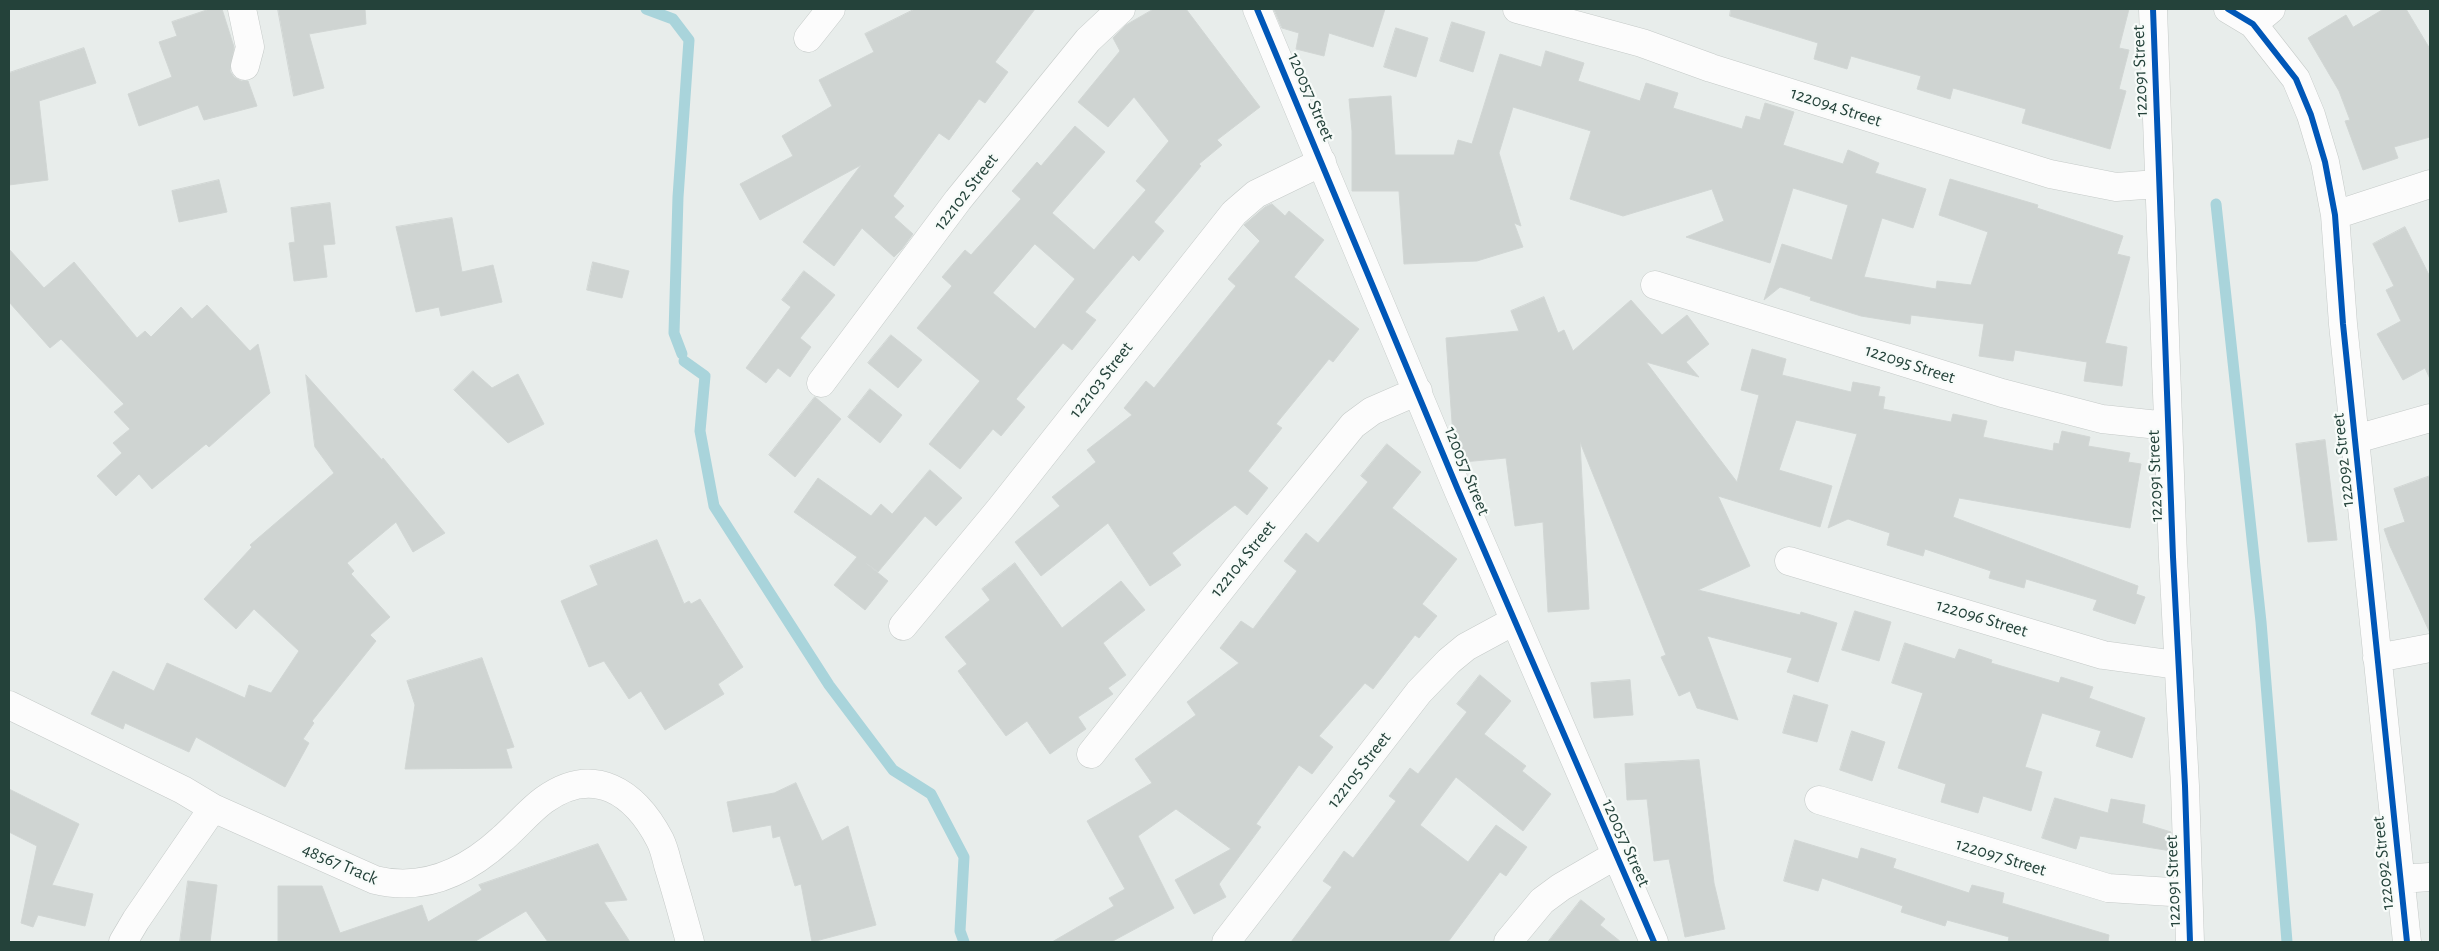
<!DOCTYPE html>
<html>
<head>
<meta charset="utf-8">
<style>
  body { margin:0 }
  #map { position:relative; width:2439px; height:951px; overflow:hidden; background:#e8edeb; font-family:"Alegreya Sans",sans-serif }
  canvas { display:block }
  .frame { position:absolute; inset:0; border:10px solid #24423a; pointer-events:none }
</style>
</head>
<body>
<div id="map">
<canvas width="2439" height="951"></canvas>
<div class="frame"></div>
</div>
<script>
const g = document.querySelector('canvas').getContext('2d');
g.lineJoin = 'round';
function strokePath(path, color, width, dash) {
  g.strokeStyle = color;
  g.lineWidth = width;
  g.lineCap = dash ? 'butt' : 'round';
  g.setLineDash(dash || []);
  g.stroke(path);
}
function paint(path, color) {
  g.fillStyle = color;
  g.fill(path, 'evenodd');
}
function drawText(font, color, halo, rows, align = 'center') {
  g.font = font + ' "Alegreya Sans",sans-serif';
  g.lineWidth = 4.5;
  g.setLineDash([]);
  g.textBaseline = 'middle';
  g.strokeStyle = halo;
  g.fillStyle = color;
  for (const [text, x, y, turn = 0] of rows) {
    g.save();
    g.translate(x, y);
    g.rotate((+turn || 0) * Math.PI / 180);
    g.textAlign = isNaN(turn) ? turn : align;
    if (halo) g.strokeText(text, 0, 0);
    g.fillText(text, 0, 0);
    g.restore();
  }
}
strokePath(new Path2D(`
  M646,9L673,19L689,40L678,197L674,333L682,354
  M2216,204L2261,622L2287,942
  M684,361L705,376L700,431L714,506L829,685L893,770L931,794L964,857L960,931L964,942`), '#a9d4db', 11);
const building = new Path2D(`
  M210,9H222L234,47L230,71L234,77L241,81H248L257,106L204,120L198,105L139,126L128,94L172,77L159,42L177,36L172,22Z
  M278,9H365L366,24L309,34L324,88L294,96Z
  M915,9H1035L995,62L1008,72L985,103L979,99L949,140L939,133L893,196L904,206L894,217L913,234L902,249L894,257L862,228L834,266L803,242L861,165L760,220L740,184L793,156L782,136L832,106L819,80L874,52L865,34Z
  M1154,9H1186L1260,107L1217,140L1222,145L1199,164L1201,166L1154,222L1164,231L1139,261L1133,255L1085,312L1096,320L1072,350L1063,343L1016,399L1025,407L1001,436L993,429L960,469L929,444L980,381L917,328L952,286L942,277L965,250L971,255L1021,199L1012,191L1037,162L1041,166L1075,126L1105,152L1052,213L1094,250L1146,190L1136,181L1169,141L1134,97L1108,127L1078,102L1120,51L1113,38L1126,25ZM1035,244L1075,279L1035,329L993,293Z
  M1274,9H1385L1373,47L1329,33L1324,56L1296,49L1299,33L1282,28Z
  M1731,9H2129L2119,48L2129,50L2119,89L2126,91L2110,149L2022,123L2026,109L1953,88L1950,99L1917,89L1921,76L1851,56L1847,69L1814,59L1818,43L1730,16Z
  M2384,9H2406L2430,49V137L2394,147L2398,158L2363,170L2345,121L2350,120L2339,91L2308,38L2346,15L2353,27Z
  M1452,22L1485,32L1473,72L1440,61Z
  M1396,28L1428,38L1416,77L1384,67Z
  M84,48L96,83L39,101L48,180L9,185V73Z
  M1546,51L1584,63L1578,81L1640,101L1646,83L1678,93L1673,108L1742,129L1746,116L1760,120L1765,103L1794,112L1783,145L1843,164L1848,150L1879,163L1875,173L1926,189L1913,228L1882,218L1864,277L1936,289L1937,281L1971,285L1988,232L1939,215L1950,179L2038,205L2037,208L2123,236L2117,254L2130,257L2105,343L2127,347L2122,386L2084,381L2087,362L2015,350L2013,361L1979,356L1984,324L1911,315L1910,324L1861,316L1810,300L1811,297L1780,287L1764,300L1782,244L1832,260L1848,205L1793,188L1770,263L1686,237L1724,221L1712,189L1623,216L1570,199L1591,131L1513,107L1499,153L1521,226L1514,223L1523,247L1477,261L1404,264L1399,191H1352V131L1349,99L1391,96L1395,155H1454L1458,140L1472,144L1500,54L1541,67Z
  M219,180L227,212L179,222L172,191Z
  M330,203L335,244L323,245L327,277L294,281L289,243L295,242L291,208Z
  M1272,204L1285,216L1289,211L1324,240L1294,277L1359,329L1333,362L1329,359L1276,424L1282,428L1248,471L1268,488L1247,515L1235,505L1172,553L1181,565L1150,586L1108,523L1041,576L1015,542L1060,506L1052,497L1096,462L1087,450L1132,415L1124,408L1146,381L1154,388L1236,286L1228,279L1260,241L1244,225L1265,207Z
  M452,218L462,272L493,265L502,302L441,316L439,307L416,312L396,227Z
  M2405,227L2430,277V379L2425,368L2403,380L2377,334L2401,321L2386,290L2394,286L2373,244Z
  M9,249L44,288L74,262L137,338L145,331L151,337L181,307L192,319L207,305L250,351L258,344L270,393L209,447L206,444L152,489L139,474L116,496L97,476L122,453L113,443L130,429L114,412L124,404L61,339L50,348L9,302Z
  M593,262L629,271L622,298L587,290Z
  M804,271L835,295L800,338L811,347L790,377L778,368L766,383L746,368L791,307L782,300Z
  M1544,297L1558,333L1564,330L1573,351L1631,300L1662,335L1687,315L1709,344L1686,362L1699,377L1646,362L1737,482L1759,395L1741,390L1752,349L1786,359L1782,375L1851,392L1853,382L1880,387L1878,396L1885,397L1883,409L1951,422L1953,414L1987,421L1983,437L2053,451L2054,443L2059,444L2062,431L2090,437L2088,446L2130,453L2128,462L2141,464L2130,528L1959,498L1953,517L2138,586L2136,594L2145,597L2135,624L2093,610L2097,600L2026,579L2024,588L1989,578L1991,571L1925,549L1923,556L1887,545L1890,533L1848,519L1828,528L1857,434L1796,420L1779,470L1832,486L1820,527L1718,496L1750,566L1698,590L1800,615L1801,612L1837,623L1818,682L1787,672L1792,658L1707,636L1738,720L1697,708L1690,691L1679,696L1661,657L1666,655L1580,442L1589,609L1548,612L1543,522L1515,526L1506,458L1463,462L1453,436L1446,338L1519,331L1511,311Z
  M891,335L922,360L898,388L868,363Z
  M473,371L492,388L518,374L544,424L508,443L454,390Z
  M306,375L382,460L383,458L445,533L413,552L396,522L347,563L354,571L351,574L390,617L370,635L376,641L312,721L314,723L303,739L309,743L285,787L196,737L189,752L125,723L123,729L91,714L113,671L154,691L167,663L245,698L249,685L271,693L299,651L254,609L236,629L204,599L252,547L250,545L334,473L315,447Z
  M870,389L902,415L880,443L848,417Z
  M815,397L841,419L795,477L769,455Z
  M2325,440L2337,540L2308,542L2296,444Z
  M1387,444L1421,472L1392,508L1457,559L1422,604L1437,616L1419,638L1415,635L1373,689L1365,683L1319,736L1333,747L1312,774L1299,765L1256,824L1261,827L1219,884L1226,897L1194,914L1175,880L1231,849L1176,809L1138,836L1174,908L1111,942H1052L1114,906L1109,898L1125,889L1087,821L1152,783L1135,759L1196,715L1187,702L1239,663L1220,648L1241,621L1253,629L1297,571L1284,561L1306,533L1318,543L1368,482L1361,476Z
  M930,470L962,498L936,526L925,516L878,572L866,563L888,581L865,610L834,585L857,557L794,512L818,478L871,516L881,504L892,514Z
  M2430,476V633L2390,546L2384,529L2405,522L2394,489Z
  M657,540L684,604L689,601L691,604L700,599L743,667L718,684L724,694L665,730L641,691L629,699L604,661L589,667L561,601L598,585L590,566Z
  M1015,563L1062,628L1121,581L1145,610L1103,643L1126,675L1108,688L1113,694L1078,717L1086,729L1050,754L1027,721L1006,736L958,671L967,664L945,637L990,600L982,589Z
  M1855,611L1891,622L1879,661L1842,650Z
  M1905,643L1955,659L1959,649L1992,660L1991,663L2059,683L2061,677L2093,687L2089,698L2145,718L2132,758L2096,746L2101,731L2042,713L2025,767L2042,772L2031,811L1983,796L1978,813L1941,802L1946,784L1898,768L1923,693L1892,683Z
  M482,658L514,747L506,749L512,768L405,769L415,705L407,681Z
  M1480,675L1511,701L1484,734L1526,766L1522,771L1551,794L1523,831L1456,777L1420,825L1468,862L1496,825L1527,847L1506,876L1500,872L1448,942H1291L1332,887L1323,881L1344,851L1353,858L1396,801L1389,796L1410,768L1418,774L1467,712L1457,704Z
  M1630,680L1633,715L1594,718L1591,683Z
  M1794,695L1828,705L1817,742L1783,733Z
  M1852,731L1885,742L1872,781L1840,770Z
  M1699,760L1714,883L1725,929L1685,937L1669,859L1654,861L1647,799L1627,800L1625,764Z
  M796,783L822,841L848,826L876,925L812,942L801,884L795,886L780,836L773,838L771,825L733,832L727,802L774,793Z
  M9,789L79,824L52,885L93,894L85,926L38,915L33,927L21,923L37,846L9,832Z
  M2055,798L2108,813L2111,799L2145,805L2142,823L2171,832V851L2080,836L2076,849L2042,838Z
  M1795,840L1858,859L1861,848L1896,859L1893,868L1969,893L1972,885L2004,893L2002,903L2109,935L2108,942H2008L2009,937L1947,920L1945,926L1901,912L1903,906L1822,878L1818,891L1784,881Z
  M598,844L627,900L604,902L630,942H548L526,911L474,942H278V886H322L340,933L422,905L428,922L482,890L479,885Z
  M188,881L217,885L210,942H180Z
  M1581,900L1605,919L1600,925L1621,942H1548Z`);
paint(building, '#cfd4d2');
strokePath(building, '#d1d6d4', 1);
const minor = new Path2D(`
  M242,9L250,47L245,66
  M1257,9L1458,490L1654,942
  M1517,9L1642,43L1711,68L2050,174L2116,187L2158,184
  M2153,9L2173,557L2185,786L2190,942
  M2228,9L2253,24L2296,79L2311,115L2325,162L2335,215L2343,324L2407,942
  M2253,24L2271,9
  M808,38L831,9
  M2335,215L2430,184
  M1655,285L2002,393L2102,419L2168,426
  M821,383L958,200L1088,40L1121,9
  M2356,439L2430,418
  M1789,561L2103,655L2177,665
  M903,626L1000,509L1234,213L1256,194L1322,162
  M2377,658L2430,648
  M9,705L183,790L213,808L375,880C424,892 466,872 502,839C516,827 529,811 544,800C594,764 635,792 660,840C664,848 666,857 668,865C676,891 683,916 690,942
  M1091,754L1257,543L1353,425L1372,411L1418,391
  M1819,800L2108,888L2187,893
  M2400,879L2430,877
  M123,942L136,920L213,808
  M1226,942L1419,692L1449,661L1466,647L1514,621
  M1508,942L1542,901L1561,887L1616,855`);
strokePath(minor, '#c5cac8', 29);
strokePath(minor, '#fcfcfc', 28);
strokePath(new Path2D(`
  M1257,9L1458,490L1654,942
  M2153,9L2173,557L2185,786L2190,942
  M2228,9L2253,24L2296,79L2311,115L2325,162L2335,215L2343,324L2407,942`), '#0057b8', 6);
drawText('18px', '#24423a', '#f7fbf9', [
  ["122091 Street",2140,71,-92],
  ["120057 Street",1311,97,67],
  ["122094 Street",1836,107,18],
  ["122102 Street",966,192,-52],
  ["122095 Street",1910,364,18],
  ["122103 Street",1101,380,-52],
  ["122092 Street",2343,460,-96],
  ["120057 Street",1467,471,68],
  ["122091 Street",2155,476,-92],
  ["122104 Street",1243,559,-51],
  ["122096 Street",1982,618,17],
  ["122105 Street",1359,770,-52],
  ["120057 Street",1626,843,66],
  ["122097 Street",2001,857,17],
  ["122092 Street",2383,863,-96],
  ["48567 Track",340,864,23],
  ["122091 Street",2173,881,-92]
]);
</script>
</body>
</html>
